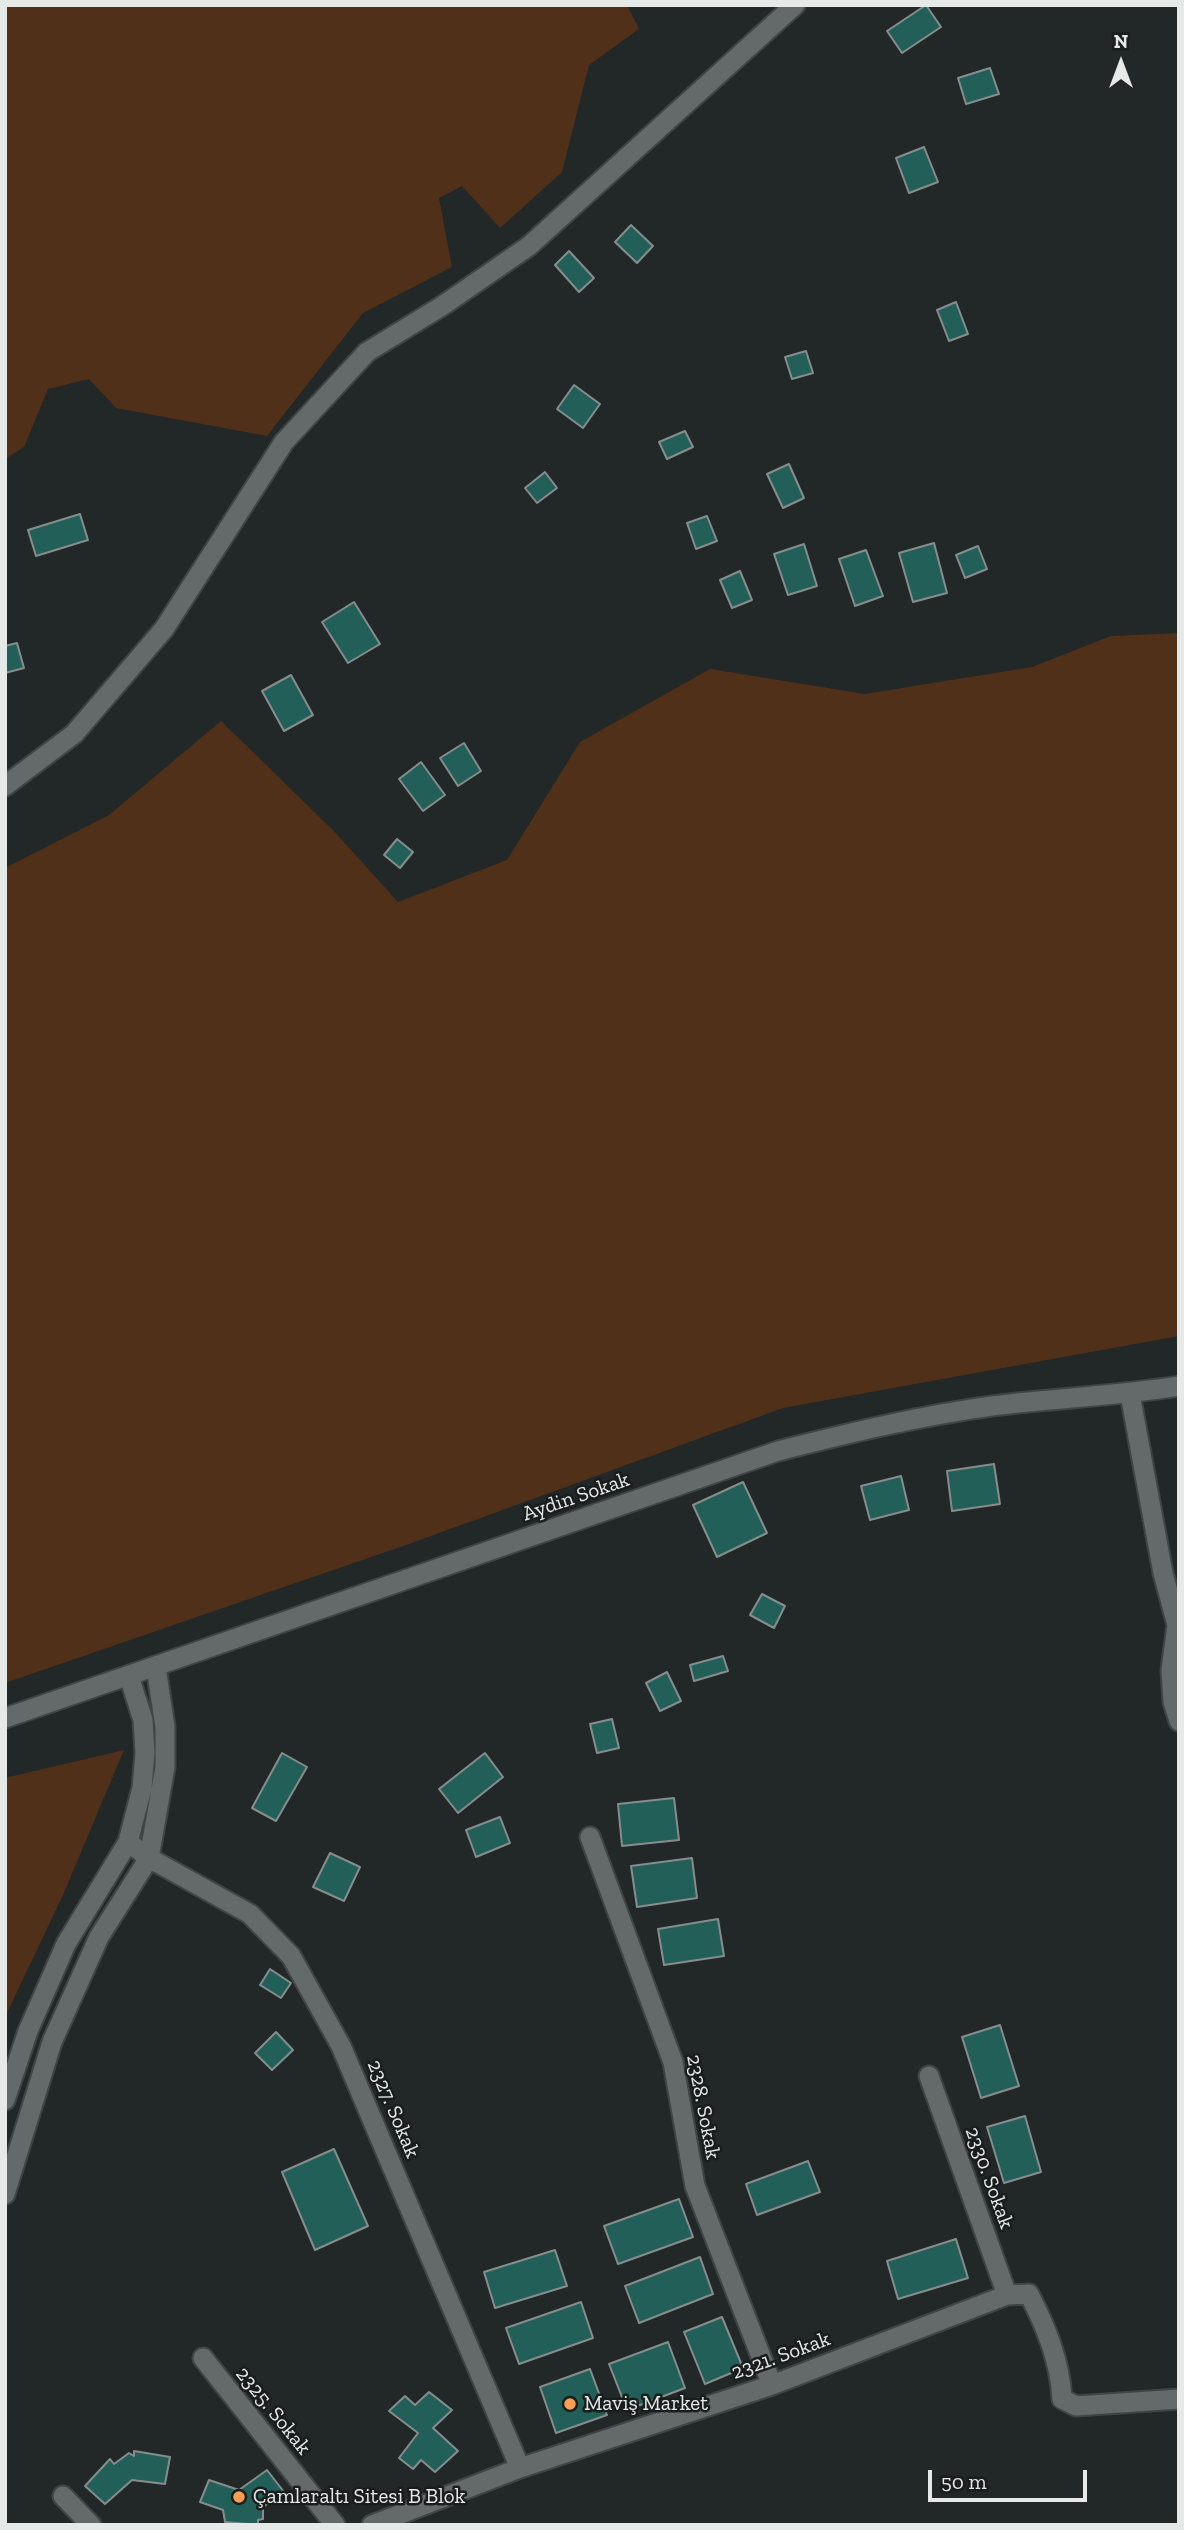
<!DOCTYPE html>
<html>
<head>
<meta charset="utf-8">
<style>
  body { margin:0 }
  #map { position:relative; width:1184px; height:2530px; overflow:hidden; background:#222727; font-family:"Zilla Slab",serif }
  canvas { display:block }
  .frame { position:absolute; inset:0; border:7px solid #e5e9e8; pointer-events:none }
  .north { position:absolute; left:1086px; top:28px; width:70px; height:70px; -webkit-text-stroke:5px #181e1d; paint-order:stroke; rotate:0deg; font-size:19px; font-weight:700; line-height:28px; text-align:center; color:#e5e9e8 }
  .north::after { content:''; display:block; margin:auto; width:24px; height:32px; background:#e5e9e8; clip-path:polygon(50% 0,100% 100%,50% 72%,0 100%) }
  .scale { position:absolute; left:928px; top:2470px; width:159px; height:32px; box-sizing:border-box; border:4px solid #e5e9e8; border-top:0; padding-left:9px; font-size:21px; line-height:24px; white-space:nowrap; color:#e5e9e8; -webkit-text-stroke:5px #181e1d; paint-order:stroke }
</style>
</head>
<body>
<div id="map">
<canvas width="1184" height="2530"></canvas>
<div class="frame"></div>
<div class="north">N</div>
<div class="scale">50 m</div>
</div>
<script>
const g = document.querySelector('canvas').getContext('2d');
g.lineJoin = 'round';
function paint(path, color) {
  g.fillStyle = color;
  g.fill(path, 'evenodd');
}
function strokePath(path, color, width, dash) {
  g.strokeStyle = color;
  g.lineWidth = width;
  g.lineCap = dash ? 'butt' : 'round';
  g.setLineDash(dash || []);
  g.stroke(path);
}
function drawText(font, color, halo, rows, align = 'center') {
  g.font = font + ' "Zilla Slab",serif';
  g.lineWidth = 5;
  g.setLineDash([]);
  g.textBaseline = 'middle';
  g.strokeStyle = halo;
  g.fillStyle = color;
  for (const [text, x, y, turn = 0] of rows) {
    g.save();
    g.translate(x, y);
    g.rotate((+turn || 0) * Math.PI / 180);
    g.textAlign = isNaN(turn) ? turn : align;
    if (halo) g.strokeText(text, 0, 0);
    g.fillText(text, 0, 0);
    g.restore();
  }
}
paint(new Path2D(`
  M5,5H627L639,29L589,65L562,172L500,228L462,186L439,198L452,267L363,313L267,436L116,408L89,379L48,389L24,447L5,459Z
  M1179,633V1336L783,1408L409,1544L5,1683V868L109,815L221,721L333,830L398,902L507,860L580,742L710,669L865,694L1032,667L1111,636Z
  M124,1750L63,1895L5,2017V1778Z`), '#503018');
const building = new Path2D(`
  M926,5L941,27L902,53L887,31Z
  M990,68L999,94L966,104L958,78Z
  M924,147L938,182L909,193L896,158Z
  M631,225L653,246L637,263L615,242Z
  M569,251L594,278L579,292L555,265Z
  M956,302L968,334L949,341L937,310Z
  M806,351L813,373L792,379L785,357Z
  M574,385L600,404L583,428L557,409Z
  M685,431L693,447L667,459L659,442Z
  M789,464L804,498L783,508L767,474Z
  M545,472L557,488L537,503L525,488Z
  M80,514L88,540L36,556L28,530Z
  M707,516L717,541L696,549L687,523Z
  M934,543L947,593L913,602L899,553Z
  M804,544L817,586L788,595L774,554Z
  M978,546L987,569L965,578L956,555Z
  M866,550L883,596L855,606L839,559Z
  M740,571L752,600L732,608L720,580Z
  M354,602L380,644L348,663L322,622Z
  M17,643L24,668L5,673V646Z
  M291,675L313,715L284,731L262,691Z
  M464,743L481,771L458,786L440,758Z
  M421,762L445,795L423,811L399,779Z
  M397,839L413,852L400,868L384,855Z
  M994,1464L1000,1504L952,1511L947,1471Z
  M901,1476L909,1510L870,1520L861,1486Z
  M743,1482L767,1533L717,1557L693,1505Z
  M762,1594L785,1606L774,1628L750,1615Z
  M723,1656L728,1671L694,1681L690,1665Z
  M667,1672L681,1701L660,1711L646,1683Z
  M612,1719L619,1748L597,1753L590,1724Z
  M282,1753L307,1767L276,1821L252,1808Z
  M485,1753L503,1777L458,1813L439,1789Z
  M674,1798L679,1840L622,1846L618,1804Z
  M500,1817L510,1843L476,1857L466,1830Z
  M330,1853L360,1867L344,1901L313,1887Z
  M692,1858L697,1898L637,1907L631,1866Z
  M718,1919L724,1956L664,1965L658,1929Z
  M270,1969L291,1983L281,1998L260,1985Z
  M1000,2025L1019,2086L981,2098L962,2037Z
  M276,2032L293,2050L272,2070L255,2053Z
  M1025,2116L1041,2172L1004,2183L987,2127Z
  M334,2149L368,2226L315,2250L282,2172Z
  M808,2161L820,2192L757,2215L746,2184Z
  M679,2199L693,2237L618,2264L604,2226Z
  M956,2239L968,2278L898,2299L887,2261Z
  M555,2250L567,2286L495,2308L484,2272Z
  M700,2257L713,2294L639,2323L625,2286Z
  M581,2302L593,2338L519,2364L506,2328Z
  M722,2317L743,2368L705,2384L684,2332Z
  M668,2342L685,2388L627,2410L609,2364Z
  M590,2369L607,2415L556,2433L540,2387Z
  M429,2392L452,2410L433,2428L458,2451L435,2472L421,2460L413,2469L399,2458L418,2433L389,2411L405,2396L415,2405Z
  M134,2451L170,2457L165,2484L132,2480L105,2504L85,2486L110,2459L114,2464L129,2453L134,2456Z
  M267,2470L284,2492L263,2507V2519L258,2520V2525L225,2522L223,2510L200,2502L209,2480L239,2490Z`);
paint(building, '#225f59');
strokePath(building, '#868d8c', 2);
const minor = new Path2D(`
  M5,786L74,734L164,629L284,442L367,352L442,306L529,246L795,5
  M1130,1394L1163,1573L1177,1625L1171,1670L1173,1702L1179,1721
  M590,1837L673,2062L695,2186L772,2385
  M128,1842L149,1858L250,1914L291,1956L341,2046L520,2468
  M929,2076L1007,2295
  M5,2100L28,2031L66,1944L128,1842L142,1788L145,1753L143,1720L129,1676
  M5,2194L52,2042L99,1937L149,1858L165,1767V1727L156,1667
  M203,2358L335,2525
  M63,2496L91,2525
  M372,2525L520,2468L772,2385L1007,2295L1029,2294C1046,2327 1060,2361 1062,2399L1076,2406L1179,2399`);
const tertiary = new Path2D(`
  M5,1718L778,1451C849,1433 919,1416 992,1406C1055,1398 1117,1396 1179,1386`);
strokePath(minor, '#3f4444', 23);
strokePath(tertiary, '#3f4444', 23);
strokePath(minor, '#636a69', 19);
strokePath(tertiary, '#636a69', 19);
for (const [x, y, r, color] of [
  [570,2404,7,"#fb9e51"],
  [239,2497,7,"#fb9e51"]
]) {
  const dot = new Path2D();
  dot.arc(x, y, r, 0, 2 * Math.PI);
  g.fillStyle = color;
  g.fill(dot);
  strokePath(dot, '#181e1d', 2.5);
}
drawText('21px', '#e5e9e8', '#181e1d', [
  ["Aydin Sokak",576,1497,-19],
  ["2328. Sokak",703,2107,79],
  ["2327. Sokak",393,2109,67],
  ["2330. Sokak",989,2178,70],
  ["2321. Sokak",781,2356,-20],
  ["2325. Sokak",273,2411,51]
]);
drawText('21px', '#e5e9e8', '#181e1d', [
  ["Maviş Market",584,2404],
  ["Çamlaraltı Sitesi B Blok",253,2497]
], 'left');
</script>
</body>
</html>
